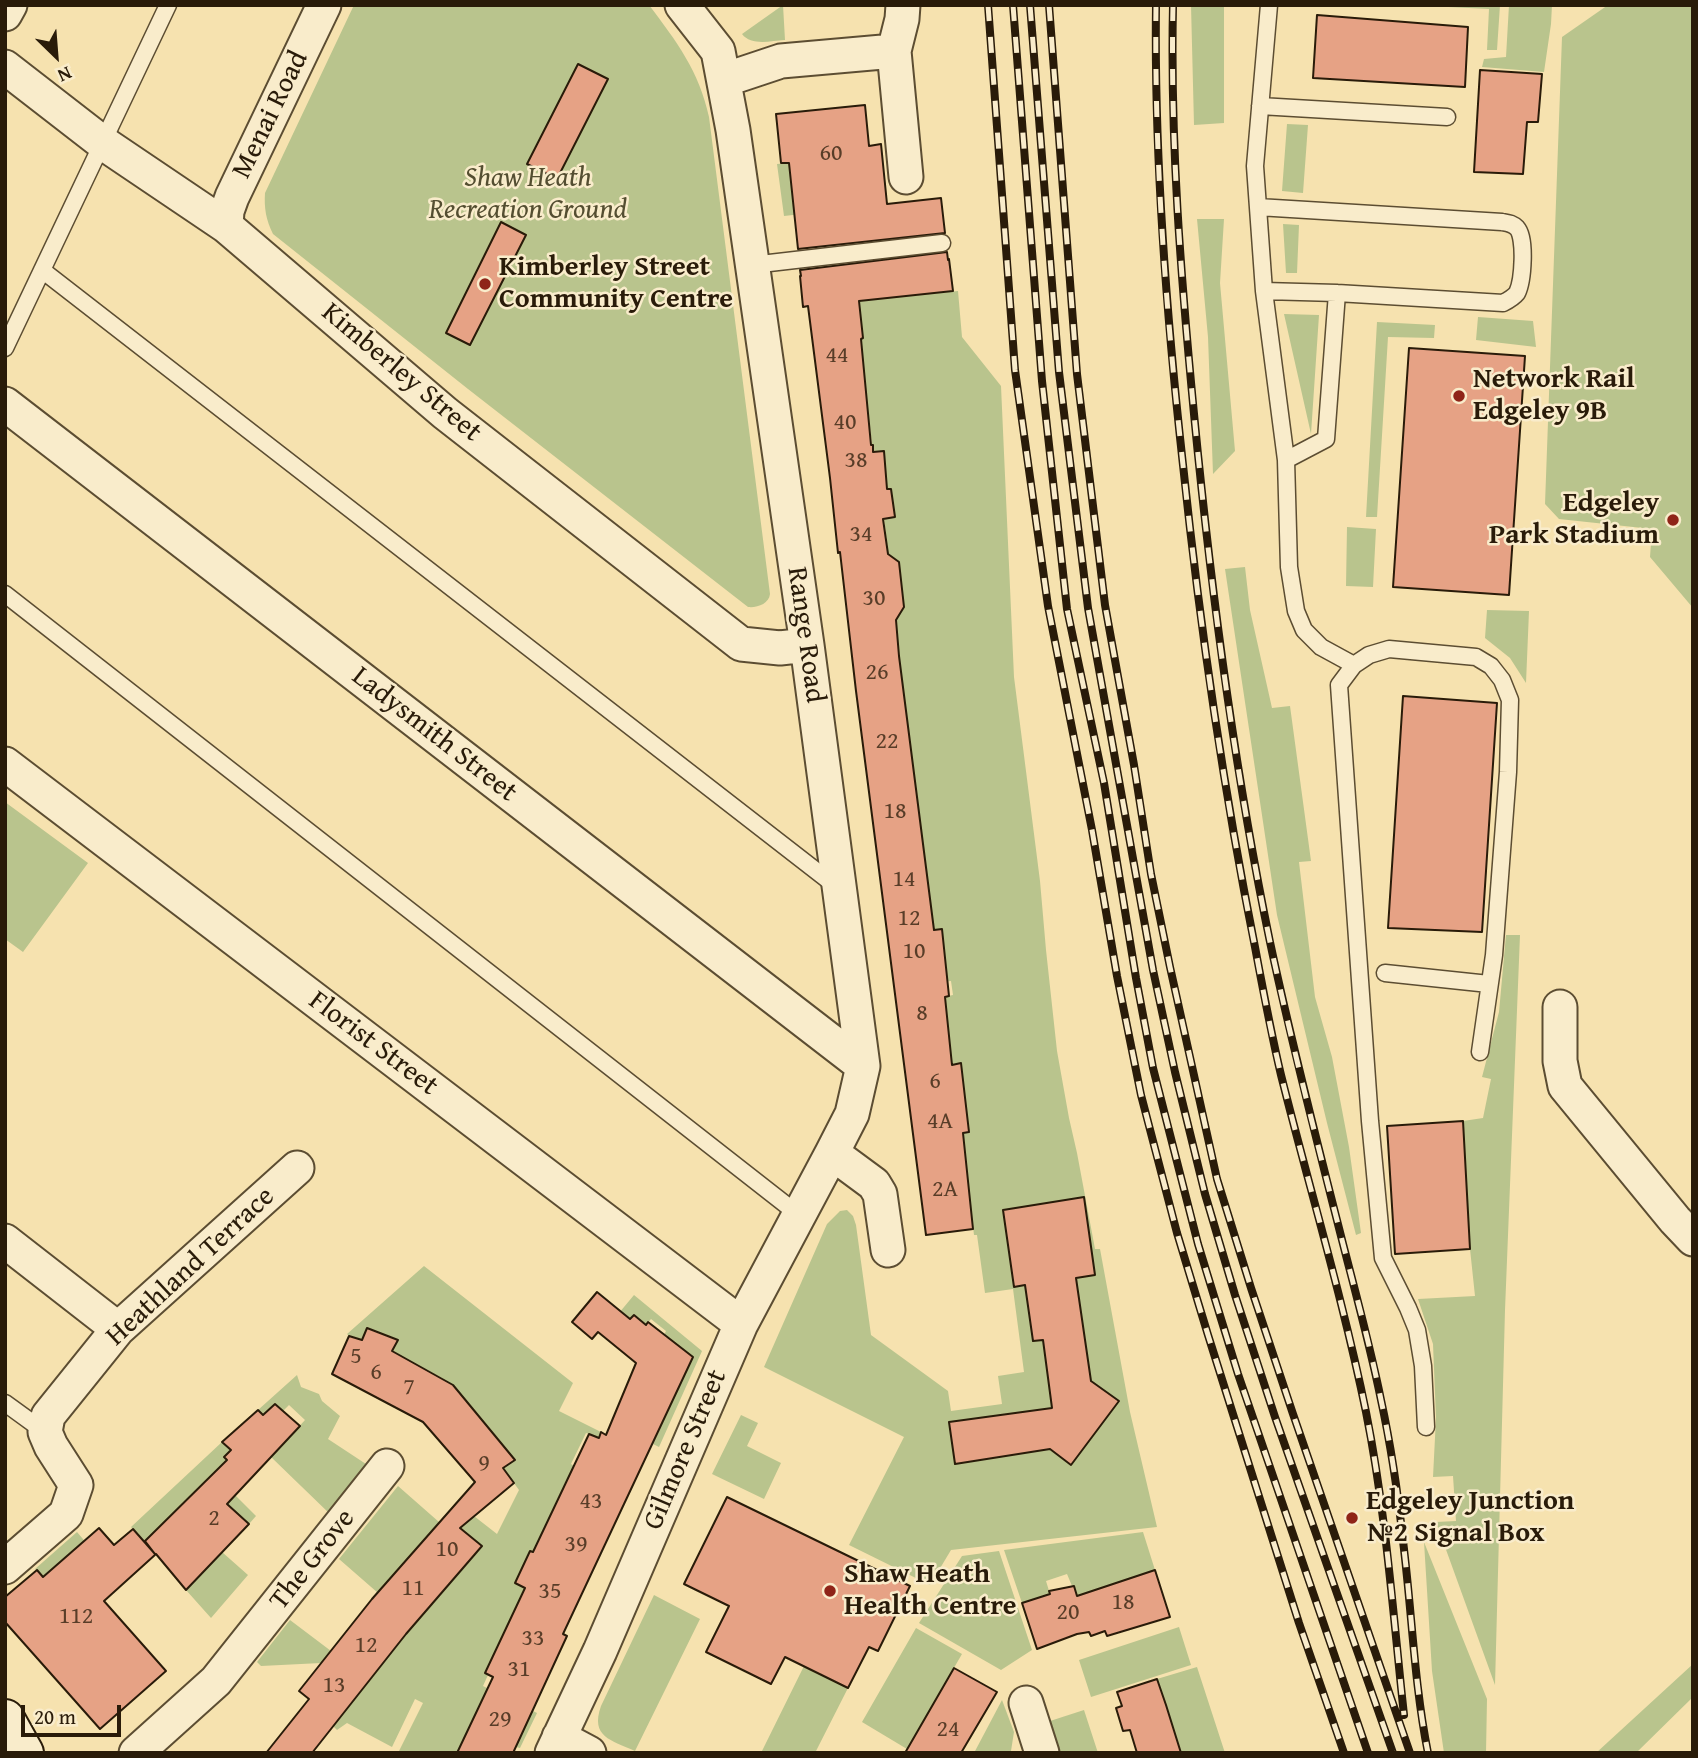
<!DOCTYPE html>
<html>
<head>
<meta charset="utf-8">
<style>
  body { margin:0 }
  #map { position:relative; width:1698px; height:1758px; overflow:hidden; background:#f6e2af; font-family:"Gentium Book Plus",serif }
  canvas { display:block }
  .frame { position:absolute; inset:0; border:7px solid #291b09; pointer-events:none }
  .north { position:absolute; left:21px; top:21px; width:70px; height:70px; -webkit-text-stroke:5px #f9eccb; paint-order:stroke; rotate:155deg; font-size:19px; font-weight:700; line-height:28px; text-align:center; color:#291b09 }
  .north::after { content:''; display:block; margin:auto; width:24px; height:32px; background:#291b09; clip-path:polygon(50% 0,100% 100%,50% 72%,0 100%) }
  .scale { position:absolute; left:21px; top:1705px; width:100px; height:32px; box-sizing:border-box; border:4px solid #291b09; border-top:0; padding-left:9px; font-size:21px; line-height:24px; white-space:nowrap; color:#291b09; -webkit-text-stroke:5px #f9eccb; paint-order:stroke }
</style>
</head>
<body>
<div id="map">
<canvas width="1698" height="1758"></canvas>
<div class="frame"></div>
<div class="north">N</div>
<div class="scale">20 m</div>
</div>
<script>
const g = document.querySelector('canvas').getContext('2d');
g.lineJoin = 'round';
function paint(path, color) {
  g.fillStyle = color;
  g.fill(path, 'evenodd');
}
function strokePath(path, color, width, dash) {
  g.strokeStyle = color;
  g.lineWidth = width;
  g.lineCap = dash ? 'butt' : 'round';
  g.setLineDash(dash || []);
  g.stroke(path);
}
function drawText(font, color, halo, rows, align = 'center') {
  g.font = font + ' "Gentium Book Plus",serif';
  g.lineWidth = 5;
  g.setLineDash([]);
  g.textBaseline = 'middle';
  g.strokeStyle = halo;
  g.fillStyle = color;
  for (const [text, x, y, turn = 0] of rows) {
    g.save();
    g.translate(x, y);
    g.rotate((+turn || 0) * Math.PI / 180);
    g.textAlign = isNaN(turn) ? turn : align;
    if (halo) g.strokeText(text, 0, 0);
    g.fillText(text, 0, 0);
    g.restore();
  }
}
paint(new Path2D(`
  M354,5H649C677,42 699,71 709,117L770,594C769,604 757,608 748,607L468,389L273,234C266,220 264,208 265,193Z
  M783,5L785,40C770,41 751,46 742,34Z
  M1191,5H1224V123L1194,125Z
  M1408,5H1500L1497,50H1487L1489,9Z
  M1509,5H1552L1551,24L1544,72L1482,67L1484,59L1506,57Z
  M1608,5H1693V608L1650,557L1652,529L1559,519L1545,504L1562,37Z
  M1287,124L1308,125L1303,193L1282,191Z
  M789,163L863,207L784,216L777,164Z
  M1197,219H1224L1220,283L1235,451L1213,474L1208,337Z
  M1283,224L1299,225L1297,273H1286Z
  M958,291L962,337L1001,386L1014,677L1040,881L1046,950L1057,1051L1069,1118L1077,1153L1095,1249H1100L1130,1412L1157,1527L951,1550L930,1585L849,1545L904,1437L764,1367L827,1224L840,1211L847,1210L853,1216L856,1225L871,1335L948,1391L951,1411L1002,1404L998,1376L1024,1372L1013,1289L985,1293L977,1235H974L957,1099L965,1097L961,1064L952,1065L943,997L953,995L951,981L942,982V929L934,930L894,615L904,607L902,590L889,561L884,518L895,517L891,489L879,491L877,476L886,474L884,452H873L859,339L863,338L859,301Z
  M1284,314L1319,315L1311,434Z
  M1478,317L1533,321L1536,347L1476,340Z
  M1377,322L1435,325L1434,338L1388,337L1377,517H1366Z
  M1347,527L1376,529L1373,587L1346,586Z
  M1245,567L1250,610L1272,708L1290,706L1311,861L1299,862L1315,997L1332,1057L1349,1147L1361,1233L1356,1235L1327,1123L1277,915L1225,569Z
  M1487,610L1529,611L1526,683L1510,658L1485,638Z
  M5,802L88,863L23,952L5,939Z
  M1506,935H1520L1505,1310L1495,1685L1436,1522L1456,1521L1453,1476L1433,1477L1436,1418L1433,1344L1418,1299L1475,1296L1470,1249L1463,1121L1483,1118L1491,1079L1482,1077L1499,1012Z
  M424,1266L573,1383L559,1411L601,1432L599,1438L586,1433L571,1464L582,1471L565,1483L550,1515L566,1523L542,1556L530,1551L515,1583L527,1589L483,1686L537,1713L520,1748L516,1747L486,1693L457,1753H398L423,1703L415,1699L392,1747L347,1723L337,1730L333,1726L401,1640L482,1547L446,1515L456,1502L497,1534L519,1490L503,1468L514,1459L455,1387L442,1378L400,1356H390L397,1340L367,1328L362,1340L349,1336L347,1334Z
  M634,1295L702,1351L659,1447L653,1444L692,1357L664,1335L666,1331L651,1319L646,1325L634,1315L623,1327L614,1319Z
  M297,1375L301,1387L319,1394L322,1401L340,1416L328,1439L369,1466L332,1516L271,1457L305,1420L289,1405L283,1411L263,1415L258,1410Z
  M741,1415L758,1423L747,1446L781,1463L764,1499L712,1474Z
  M222,1442L231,1450L224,1457L232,1465L235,1495L256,1516L249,1524L213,1491L202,1502L193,1493L180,1506L154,1553L131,1527Z
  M398,1486L439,1522L378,1593L339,1559Z
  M77,1532L99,1558L43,1577L35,1569Z
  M1143,1532L1155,1570L1077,1596L1074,1586H1072L1067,1574L1046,1581L1050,1594L1022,1603L1004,1550Z
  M1424,1542L1487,1699L1486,1753H1444L1432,1671Z
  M999,1551L1032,1650L1001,1670L919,1623L962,1556Z
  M222,1552L248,1575L211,1618L186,1590Z
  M654,1595L700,1619L635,1751C611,1740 590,1737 601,1706Z
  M290,1620L331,1651L321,1663L261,1666L257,1662Z
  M1179,1627L1191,1665L1091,1697L1079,1660Z
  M916,1628L962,1654L907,1749L862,1722Z
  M1693,1664V1697L1636,1753H1596Z
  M804,1666L848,1688L815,1753H761Z
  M1197,1667L1225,1753H1181L1157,1679Z
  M1002,1700L1014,1732L1011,1751L1008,1753H974Z
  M1084,1710L1098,1753H1058L1047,1722Z`), '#b9c48d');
const building = new Path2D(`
  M1317,15L1468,27L1465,87L1313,78Z
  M578,64L608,79L557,179L527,164Z
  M1480,70L1542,74L1538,122H1527L1523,174L1474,172Z
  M865,105L869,146L881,144L887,204L941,198L945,233L798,249L789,163H781L776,114Z
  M501,222L526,235L470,345L446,333Z
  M947,252L948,260L949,259L953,291L859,301L863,338L861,339L871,445H873V452L884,451L887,489H891L895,517L883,519L888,554L899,562L904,607L896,620L899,656L934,930L942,929L949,996L945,997L952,1065L961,1063L969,1132L963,1133L973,1229L926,1235L856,691L840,552L838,553L830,478L808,306L803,307L800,276H801L800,270Z
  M1409,348L1525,356L1509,595L1393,587Z
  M1403,696L1497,703L1482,932L1388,928Z
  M1463,1121L1470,1249L1395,1254L1387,1126Z
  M1084,1197L1095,1275L1076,1278L1091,1381L1119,1401L1071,1465L1050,1449L955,1464L949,1422L1052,1408L1043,1340L1033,1341L1025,1285L1014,1287L1003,1210Z
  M597,1292L630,1319L634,1315L646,1325L648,1322L693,1357L563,1634L567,1636L513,1753H457L493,1677L485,1673L525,1588L515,1583L530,1551L533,1552L589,1434L599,1438L601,1432L606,1435L636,1363L598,1332L592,1339L572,1322Z
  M367,1328L398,1340L392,1351L453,1385L515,1460L503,1468L514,1483L460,1528L482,1546L406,1634L312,1753H266L309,1699L299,1691L372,1599L475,1482L423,1422L332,1374L349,1336L362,1340Z
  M275,1404L300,1426L227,1504L249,1524L186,1590L156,1554L104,1601L166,1671L100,1729L5,1622V1597L37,1570L43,1577L99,1528L114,1545L133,1529L155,1554L145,1541L227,1460L224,1457L231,1450L222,1442L258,1410L263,1415Z
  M727,1497L910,1586L878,1651L869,1647L848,1688L785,1657L771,1684L706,1652L729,1606L684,1584Z
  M1155,1570L1170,1617L1107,1636L1105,1631L1091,1636L1089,1632L1077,1634L1037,1649L1022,1603L1050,1594L1049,1591L1074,1586L1077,1596Z
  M954,1668L997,1692L961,1753H905Z
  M1157,1679L1166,1705L1181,1753H1137L1130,1730L1123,1731L1116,1708L1122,1706L1117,1692Z`);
paint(building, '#e6a285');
strokePath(building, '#291b09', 2);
const service = new Path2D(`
  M1269,5L1255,166L1264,291L1286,460L1289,567L1296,611L1304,630L1321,647L1354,665
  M1260,106L1447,117
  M1258,207L1502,222C1508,223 1512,223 1517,228C1526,238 1523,281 1517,293C1513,298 1509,300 1503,303L1337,293L1264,291
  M752,265L942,243
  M42,270L837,887
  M5,348L168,5
  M1286,460L1326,439L1337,293
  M5,594L799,1215
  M1385,973L1489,984
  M5,1403L45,1432
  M1426,1427L1423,1366L1417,1330L1408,1308L1383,1258L1370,1121L1339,685L1354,665L1369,655L1389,649L1476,657L1491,666L1502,680L1510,700L1508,772L1494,955L1480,1052`);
const minor = new Path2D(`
  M5,14L10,5
  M894,51L906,177
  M5,67L103,143L226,226L445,413L741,644L780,648L807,645
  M724,80L781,61L894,51L902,19L903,5
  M226,226L227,211L232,197L324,5
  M5,404L863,1066
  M5,764L741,1324
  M1560,1007V1061L1565,1086L1675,1220L1693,1239
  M832,1153L874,1184L880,1194L888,1250
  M5,1241L118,1329
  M5,1567L66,1514L76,1485L51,1446L45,1432L48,1416L118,1329L297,1168
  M1026,1703L1042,1753
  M559,1737L589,1753
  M136,1753L216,1681L387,1466
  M552,1753L600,1651L741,1324L832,1153L852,1114L863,1066L807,645L733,130L718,51L682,5`);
const secondary = new Path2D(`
  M5,1719L24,1753`);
strokePath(service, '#5c4d32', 19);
strokePath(minor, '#5c4d32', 37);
strokePath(secondary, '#291b09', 42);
strokePath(service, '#f9eccb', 16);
strokePath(minor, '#f9eccb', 33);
strokePath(secondary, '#f9eccb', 38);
const rail = new Path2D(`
  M988,5L1015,370L1048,606L1092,830L1117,976L1141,1095L1177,1233L1208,1335L1299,1623L1344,1753
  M1013,5L1042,381L1067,609L1104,783L1136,978L1153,1068L1198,1244L1238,1374L1368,1753
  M1030,5L1059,372L1088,608L1153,970L1175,1072L1205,1194L1235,1295L1275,1417L1393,1753
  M1049,5L1077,374L1105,605L1134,765L1151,874L1170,967L1217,1179L1251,1288L1293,1414L1410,1753
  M1156,5C1154,159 1166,312 1183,465C1200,627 1223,787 1255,947C1263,990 1271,1033 1281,1075C1309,1187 1343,1299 1366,1412C1386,1512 1393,1614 1404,1715
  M1173,5C1170,142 1181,278 1194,414C1211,591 1234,768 1270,942C1291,1041 1316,1138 1341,1236C1355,1291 1370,1345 1381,1400C1391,1446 1398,1494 1403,1541C1412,1612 1414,1683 1428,1753`);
strokePath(rail, '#291b09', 8);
strokePath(rail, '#f9eccb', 5, [16]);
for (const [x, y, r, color] of [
  [485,284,7,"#8f2418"],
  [1459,396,7,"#8f2418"],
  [1673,520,7,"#8f2418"],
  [1352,1518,7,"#8f2418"],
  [830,1591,7,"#8f2418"]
]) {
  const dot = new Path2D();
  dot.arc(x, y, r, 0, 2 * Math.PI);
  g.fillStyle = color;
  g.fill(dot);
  strokePath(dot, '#f9eccb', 2.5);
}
drawText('24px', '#583d28', null, [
  ["60",831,154],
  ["44",837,356],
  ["40",845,423],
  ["38",856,461],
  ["34",861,535],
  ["30",874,599],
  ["26",877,673],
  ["22",887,742],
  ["18",895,812],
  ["14",904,880],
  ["12",909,919],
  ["10",914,952],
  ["8",922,1014],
  ["6",935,1082],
  ["4A",940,1122],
  ["2A",945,1190],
  ["5",356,1357],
  ["6",376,1373],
  ["7",409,1388],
  ["9",484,1464],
  ["43",591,1502],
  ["2",214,1519],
  ["39",576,1545],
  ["10",447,1550],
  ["11",413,1589],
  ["35",550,1592],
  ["18",1123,1603],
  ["20",1068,1613],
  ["112",76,1617],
  ["33",533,1639],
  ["12",366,1646],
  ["31",519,1670],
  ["13",334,1686],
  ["29",500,1720],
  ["24",948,1730]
]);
drawText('28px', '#291b09', '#f9eccb', [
  ["Menai Road",271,115,-64],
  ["Kimberley Street",401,373,40],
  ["Range Road",805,635,82],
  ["Ladysmith Street",434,735,38],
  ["Florist Street",373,1044,37],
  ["Heathland Terrace",191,1267,-43],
  ["Gilmore Street",686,1450,-67],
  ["The Grove",313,1560,-52]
]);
drawText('italic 28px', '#544e31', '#f9eccb', [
  ["Shaw Heath",528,179],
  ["Recreation Ground",528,211]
]);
drawText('bold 28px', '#291b09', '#f9eccb', [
  ["Kimberley Street",499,268],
  ["Community Centre",499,300],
  ["Network Rail",1473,380],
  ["Edgeley 9B",1473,412],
  ["Edgeley",1659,504,"right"],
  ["Park Stadium",1659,536,"right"],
  ["Edgeley Junction",1366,1502],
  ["№2 Signal Box",1366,1534],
  ["Shaw Heath",844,1575],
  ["Health Centre",844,1607]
], 'left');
</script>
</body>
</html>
